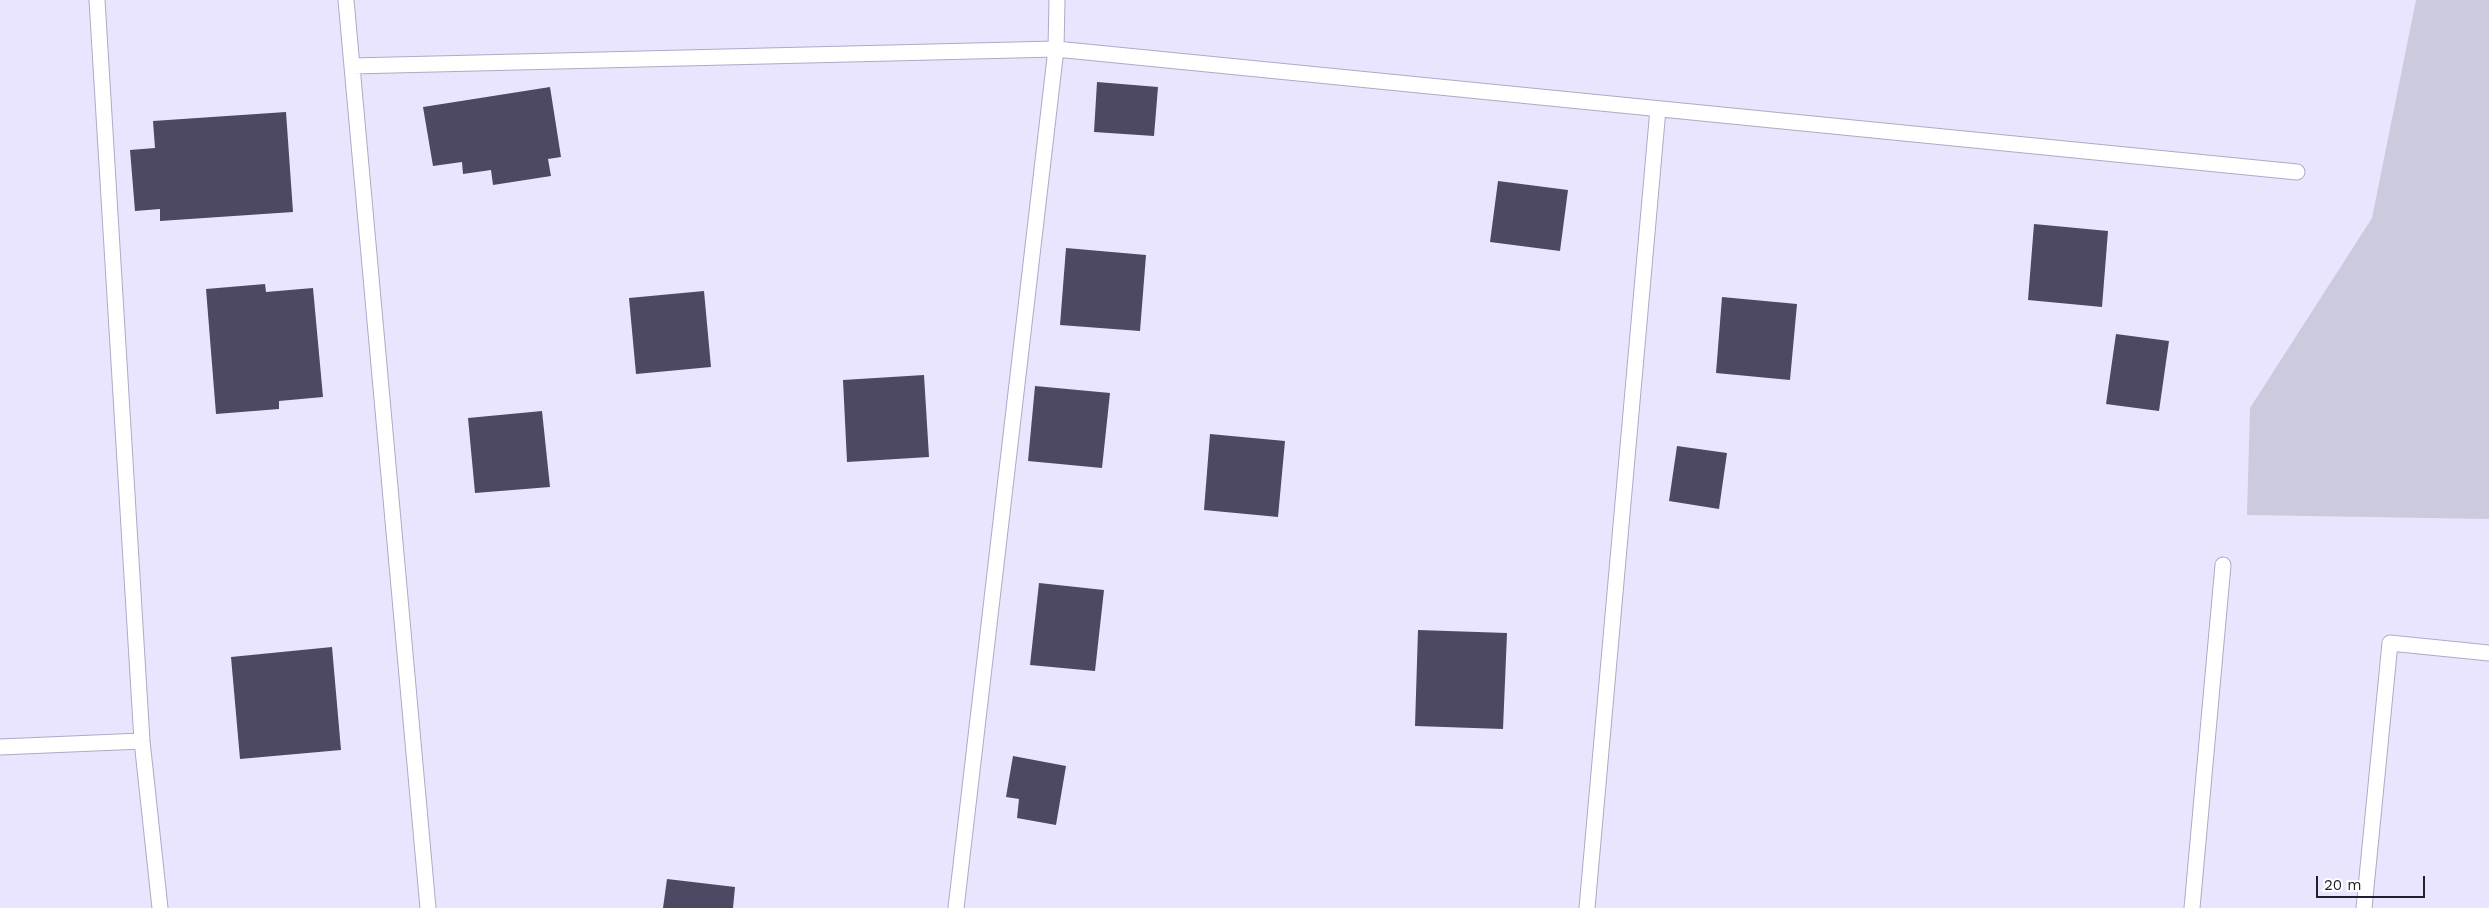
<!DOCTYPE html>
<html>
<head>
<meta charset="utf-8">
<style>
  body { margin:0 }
  #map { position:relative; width:2489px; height:908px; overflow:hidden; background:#e9e5fe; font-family:"Work Sans",sans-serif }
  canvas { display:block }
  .scale { position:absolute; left:2316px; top:876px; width:109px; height:22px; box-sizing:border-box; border:2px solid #22202c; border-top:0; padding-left:6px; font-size:15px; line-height:18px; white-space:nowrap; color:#22202c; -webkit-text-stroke:4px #fff; paint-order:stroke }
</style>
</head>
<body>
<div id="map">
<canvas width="2489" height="908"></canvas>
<div class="scale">20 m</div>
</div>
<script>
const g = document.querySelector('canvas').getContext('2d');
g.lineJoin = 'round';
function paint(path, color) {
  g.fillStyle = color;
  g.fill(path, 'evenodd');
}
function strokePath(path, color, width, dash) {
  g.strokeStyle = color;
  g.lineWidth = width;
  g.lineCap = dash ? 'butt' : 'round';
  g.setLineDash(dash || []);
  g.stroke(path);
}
paint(new Path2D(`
  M2416,0H2489V519L2247,515L2250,408L2372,218Z`), '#cccadd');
paint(new Path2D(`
  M1097,82L1158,87L1154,136L1094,132Z
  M550,87L561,157L548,159L551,176L493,185L491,170L463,174L462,162L433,166L423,107Z
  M286,112L293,212L160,221V209L135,211L130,150L155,148L153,121Z
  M1498,181L1568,190L1560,251L1490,242Z
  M2034,224L2108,231L2102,307L2028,300Z
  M1066,248L1146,255L1140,331L1060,325Z
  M265,284L266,292L313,288L323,397L279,401V409L216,414L206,289Z
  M704,291L711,367L636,374L629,298Z
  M1722,297L1797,304L1790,380L1716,373Z
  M2116,334L2169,341L2159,411L2106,404Z
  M924,375L929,457L847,462L843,380Z
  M1035,386L1110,393L1102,468L1028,461Z
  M542,411L550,487L475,493L468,418Z
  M1210,434L1285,441L1278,517L1204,510Z
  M1677,446L1727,453L1719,509L1669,501Z
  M1039,583L1104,590L1095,671L1030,665Z
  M1418,630L1507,633L1503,729L1415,726Z
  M332,647L341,750L240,759L231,657Z
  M1013,756L1066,766L1056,825L1017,818L1019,799L1006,797Z
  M667,879L735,887L733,908H663Z`), '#4d4962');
const service = new Path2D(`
  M97,0L142,741L160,908
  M346,0L428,908
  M352,66L1056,49L2297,172
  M0,747L142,741
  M956,908L1056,49L1057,0
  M1587,908L1658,109
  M2192,908L2223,565
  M2364,908L2390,643L2489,653`);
strokePath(service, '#aeaac7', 17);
strokePath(service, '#fff', 15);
</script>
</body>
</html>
